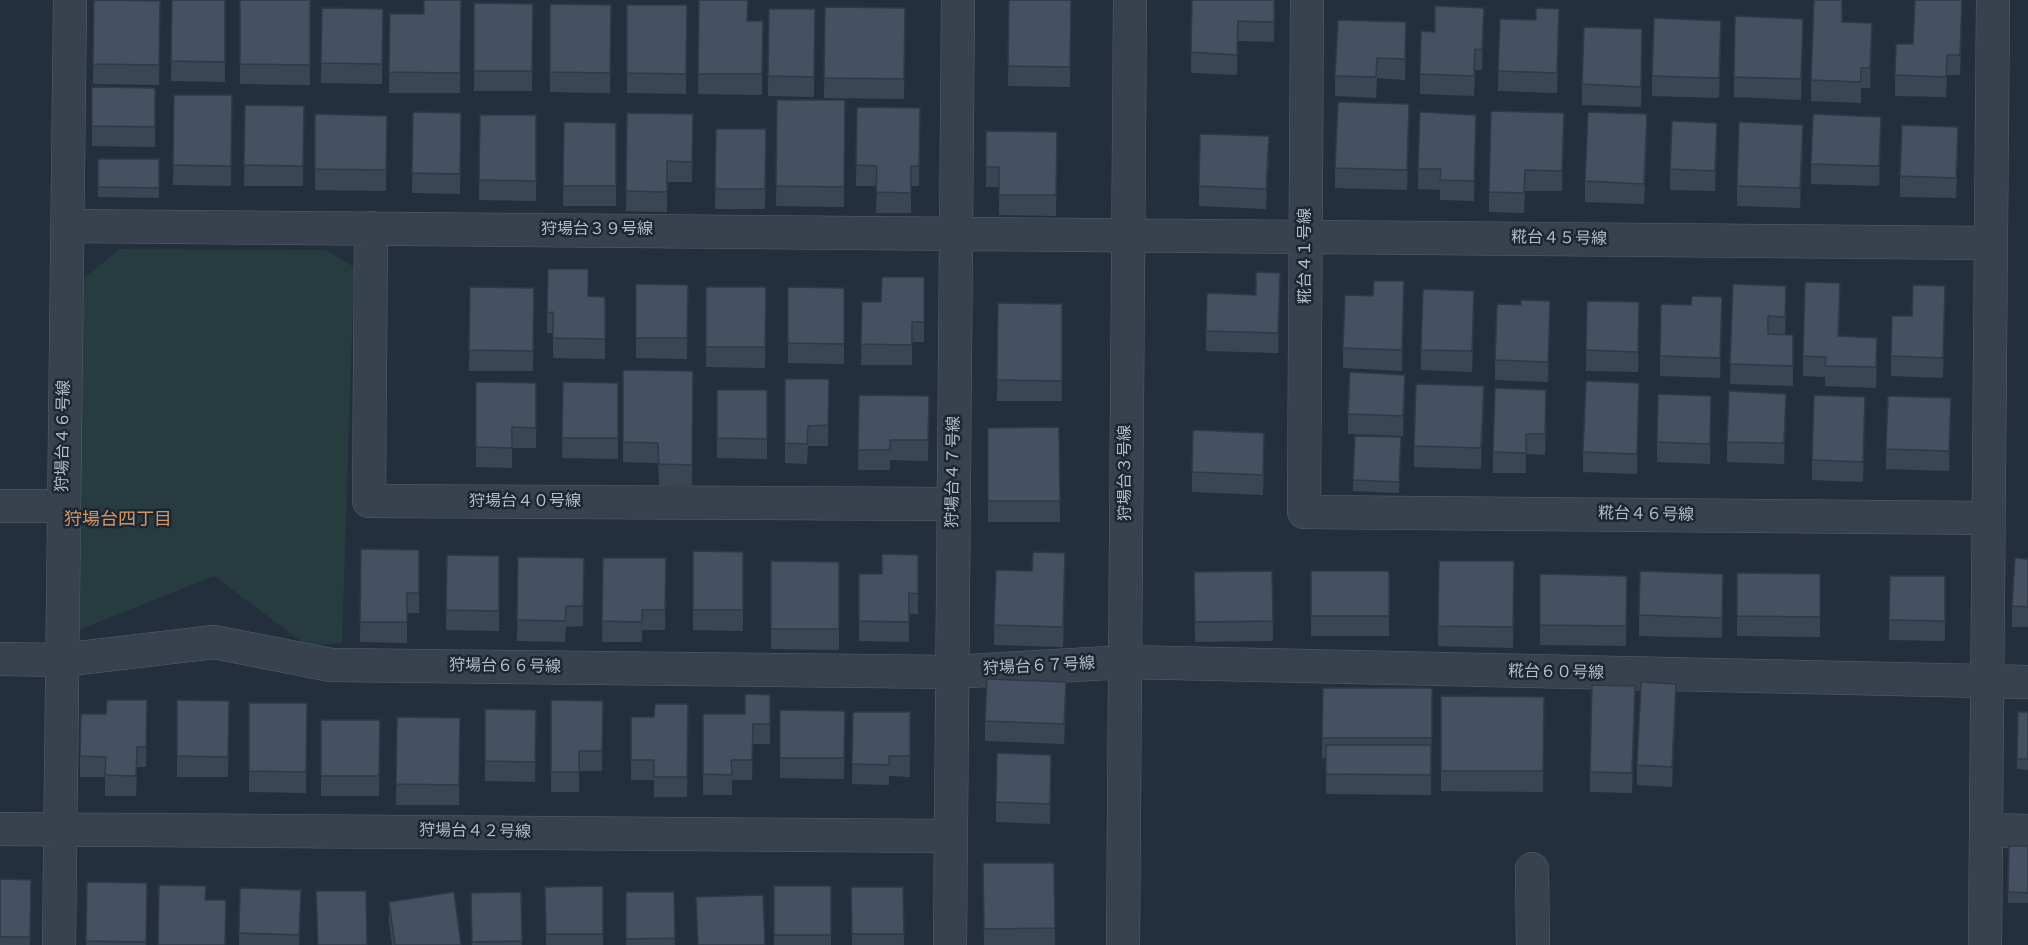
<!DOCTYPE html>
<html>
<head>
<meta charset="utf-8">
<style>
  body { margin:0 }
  canvas { display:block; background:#242f3e }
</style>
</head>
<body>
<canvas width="2028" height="945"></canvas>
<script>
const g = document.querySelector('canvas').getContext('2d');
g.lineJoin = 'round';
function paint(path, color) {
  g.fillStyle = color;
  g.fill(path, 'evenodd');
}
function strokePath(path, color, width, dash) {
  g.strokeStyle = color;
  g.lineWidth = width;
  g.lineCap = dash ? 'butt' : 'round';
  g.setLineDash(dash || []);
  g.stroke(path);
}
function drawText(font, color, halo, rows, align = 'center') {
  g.font = font + ' "Titillium Web","Noto Sans JP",sans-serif';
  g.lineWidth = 5;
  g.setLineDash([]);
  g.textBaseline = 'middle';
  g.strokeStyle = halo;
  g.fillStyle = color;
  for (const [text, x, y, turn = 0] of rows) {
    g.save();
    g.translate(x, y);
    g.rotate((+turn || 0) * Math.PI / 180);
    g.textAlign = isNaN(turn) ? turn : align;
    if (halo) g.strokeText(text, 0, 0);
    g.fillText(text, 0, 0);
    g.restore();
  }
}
paint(new Path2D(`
  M120,249L325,250L354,267L342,643L306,645L214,576L78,630L82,280Z`), '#263c3f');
const minor = new Path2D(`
  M1307,0L1304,512L1988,518
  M67,226L1990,243
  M371,228L369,501L954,504
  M0,506H63
  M0,659L62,660L214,642L331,665L952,672L1125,662L2028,682
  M0,829L951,836
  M1986,830L2028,831
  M1532,869L1533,945
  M59,945L70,0
  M950,945L958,0
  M1123,945L1130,0
  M1985,945L1993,0`);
strokePath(minor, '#565f6c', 34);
strokePath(minor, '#38414e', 33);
paint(new Path2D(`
  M94,0L160,1L159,85L93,84Z
  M172,0H225V82L171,81Z
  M240,0H310V85L240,84Z
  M461,0L460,93H389L390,14H424Z
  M699,0L748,21H763L762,95L698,94Z
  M1009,0H1071L1070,87L1008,86Z
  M1192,0H1275L1274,42L1238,41L1237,75L1191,73Z
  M474,3L533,4L532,91H474Z
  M550,4L611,5L610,93L550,92Z
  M627,5H687L686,94L627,93Z
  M825,7L905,8L904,99L824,98Z
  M322,8L383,9L382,84L321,83Z
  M769,9H815L814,97L768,96Z
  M1962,20L1960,75H1947L1946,97L1895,96V75L1913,44Z
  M1842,22L1872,43L1870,88H1861V103L1811,101V80Z
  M1484,28L1482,70H1475L1474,96L1420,94V74L1435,32Z
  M1559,29L1557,93L1498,91V71Z
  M1803,39L1801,100L1734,97V77Z
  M1721,41L1719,98L1652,96V76Z
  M1406,42L1405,80L1377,78L1376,98L1335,96V76Z
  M1642,49L1641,107L1582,105V84Z
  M92,87L155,88V147L92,146Z
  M174,95H232L231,186L173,185Z
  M777,100H845L844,207L776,206Z
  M245,105L304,106L303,186H244Z
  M857,107L920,108L919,186H911V213H876L877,186H856Z
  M413,112L461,113L460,194L412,193Z
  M627,113L693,114L692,182H667V212L626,211Z
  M315,114L387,116L386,191L315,190Z
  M480,115H536V201L479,200Z
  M564,122L616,123V206H563Z
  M1409,125L1407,190L1335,188V168Z
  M716,129H766L765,209H715Z
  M986,131L1057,132L1056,216L999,215V187H986Z
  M1564,133L1562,191H1525L1524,213L1489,212V192Z
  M1647,134L1644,204L1585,202V181Z
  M1476,135L1474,201L1440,200V190L1418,189V169Z
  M1881,137L1879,186L1811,184V164Z
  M1717,144L1715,191L1670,190V169Z
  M1803,145L1800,208L1737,206V186Z
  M1958,148L1956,198L1900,197V176Z
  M1269,156L1266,209L1199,206V186Z
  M98,159H159V198L98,197Z
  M924,277V342H912V365H861L862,302H881Z
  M636,284L688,285L687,359L636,358Z
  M1733,284L1786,306L1785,335H1793V386L1730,384Z
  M470,287L534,288L533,371H469Z
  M706,287H766L765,368L706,367Z
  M788,287L844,288V364L788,363Z
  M1280,293L1278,353L1206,351V331Z
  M588,296L605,297V359L553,358V333H547V313Z
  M1373,296L1404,301L1402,371L1343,368V348Z
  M998,303L1062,304V401H997Z
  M1840,303L1839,336L1877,358L1876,388L1825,386V377L1803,376V356Z
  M1691,305L1722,317L1720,378L1660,376V356Z
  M1945,306L1943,378L1891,376V356L1912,316Z
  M1474,312L1472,372L1421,370V350Z
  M1550,322L1548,382L1495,380V360Z
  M1639,323L1638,372L1586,371V350Z
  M623,370L693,371L692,486L659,485L658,463L623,462Z
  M785,379H829L828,446H808L807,464L785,463Z
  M476,382L536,383V448H512V468L476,467Z
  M563,382L618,383V459L562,458Z
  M717,390H767V459L717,458Z
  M859,395L929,396L928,461L890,460V470H858Z
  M1405,395L1403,436L1348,434V414Z
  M1639,403L1637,474L1583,472V452Z
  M1484,407L1481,469L1414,467V446Z
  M1546,410L1545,455L1526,454V473H1493V452Z
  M1786,414L1784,464L1727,462V442Z
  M1711,416L1710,464L1657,462V442Z
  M1865,417L1863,482L1812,480V460Z
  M1951,418L1949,471L1886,469V449Z
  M1059,427L1060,522H988V428Z
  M1401,448L1399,493L1353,491V480Z
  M1264,453L1263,495L1192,492V472Z
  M361,549L419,550V613H407V643L360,642Z
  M693,551L743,552V631L693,630Z
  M447,555L499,556V631L446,630Z
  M918,555V614H909V642L859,641V574H882Z
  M518,557L584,558L583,626L566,627L565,642L517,641Z
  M603,558H666L665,630H642V642H602Z
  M2028,559V627H2012V606Z
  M771,561L839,562V650L771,649Z
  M1514,561L1513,648L1438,646V626Z
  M1032,571L1065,573L1063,647L994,645V625Z
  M1272,571L1273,641L1195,642L1194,572Z
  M1311,571H1389V636H1311Z
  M1737,573L1820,574V637L1737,636Z
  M1627,576L1626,646L1540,645V625Z
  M1890,576H1945V641L1889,640Z
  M1723,594L1722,638L1639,636V615Z
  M1323,688H1432L1431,795L1326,794V758H1322Z
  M770,695V744H753L752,780H732V795H703V714H745Z
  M1441,696L1544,697L1543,792L1441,791Z
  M147,700L146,767H137L136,796H105V777H80V756L106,714Z
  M177,700L229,701L228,777H177Z
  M551,700L603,701L602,771H579V792H551Z
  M1066,702L1064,744L985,741V721Z
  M249,703H307L306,793L249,792Z
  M688,704L687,797H654V780H631V717H654Z
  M1676,704L1672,787L1637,785V765Z
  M1635,706L1632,793L1590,792V772Z
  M485,709L536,710L535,782L485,781Z
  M780,710L845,711L844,779L780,778Z
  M853,712H910V777L889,776V785L852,784Z
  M2018,712H2028V770L2017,769Z
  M397,717L460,718L459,805H396Z
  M321,720H380L379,796H321Z
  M1051,775L1050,824L996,822V802Z
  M2009,846H2028V903H2008Z
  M983,863H1054L1055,945H984Z
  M0,879L31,880L30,945H0Z
  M87,882L147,883L146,945H86Z
  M603,886V945H546L545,887Z
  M774,886H831V945H774Z
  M851,887H903L904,945H852Z
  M521,892L522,945H472L471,893Z
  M626,892H674L675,945H626Z
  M389,902L461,945H392L389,922Z
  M301,911L299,945H239V933Z`), '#3b4654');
paint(new Path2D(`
  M1484,8V28L1482,70V50Z
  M1559,9V29L1557,93V73Z
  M1803,19V39L1801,100V79Z
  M1238,21V41L1237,75V55Z
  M1721,21V41L1719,98V78Z
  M1872,23V43L1870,88V68Z
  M1642,29V49L1641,107V87Z
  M1409,104V125L1407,190V170Z
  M1564,113V133L1562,191V171Z
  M1647,114V134L1644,204V184Z
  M1476,115V135L1474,201V181Z
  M1881,117V137L1879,186V166Z
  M1717,123V144L1715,191V171Z
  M1803,125V145L1800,208V188Z
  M1269,136V156L1266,209V189Z
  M1280,273V293L1278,353V333Z
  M1404,281V301L1402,371V350Z
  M1786,286V306L1785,338V317Z
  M1945,286V306L1943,378V358Z
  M1722,297V317L1720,378V358Z
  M1550,301V322L1548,382V362Z
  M1877,338V358L1876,388V367Z
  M1405,375V395L1403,436V416Z
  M1639,383V403L1637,474V454Z
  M1484,386V407L1481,469V448Z
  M1546,390V410L1545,455V434Z
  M1786,394V414L1784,464V443Z
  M1711,396V416L1710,464V444Z
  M1865,397V417L1863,482V462Z
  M1951,398V418L1949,471V451Z
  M1065,553V573L1063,647V627Z
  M1676,684V704L1672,787V767Z
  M1635,686V706L1632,793V773Z
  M301,890V911L299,945V935Z`), '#303945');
const building = new Path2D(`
  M94,0L160,1L159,65L93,64Z
  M172,0H225V62L171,61Z
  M240,0H310V65L240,64Z
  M424,0H461L460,73L389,72L390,14H424Z
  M699,0H748L747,21H763L762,74H698Z
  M1009,0H1071L1070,67L1008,66Z
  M1192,0H1274V22L1238,21L1237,55L1191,52Z
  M1814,0H1842V22L1872,23L1870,68H1861V82L1811,80Z
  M1915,0H1962L1960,55H1947L1946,77L1895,75L1896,44H1913Z
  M474,3L533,4L532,71H474Z
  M550,4L611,5L610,73L550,72Z
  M627,5H687L686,74L627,73Z
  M1435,6L1484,8L1482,50L1475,49L1474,76L1420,74L1421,31L1435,32Z
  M825,7L905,8L904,79L824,78Z
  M322,8L383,9L382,64L321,63Z
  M1536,8L1559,9L1557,73L1498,71L1500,19L1536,20Z
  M769,9H815L814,77L768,76Z
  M1735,16L1803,19L1801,79L1734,77Z
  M1654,18L1721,21L1719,78L1652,76Z
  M1338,20L1406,22L1405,59L1377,58L1376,77L1335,76Z
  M1584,27L1642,29L1641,87L1582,84Z
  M92,87L155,88V127L92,126Z
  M174,95H232L231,166L173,165Z
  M777,100H845L844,187L776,186Z
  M1338,102L1409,104L1407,170L1335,168Z
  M245,105L304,106L303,166L244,165Z
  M857,107L920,108L919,166H911V193L876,192L877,166L856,165Z
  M1491,111L1564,113L1562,171L1525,170L1524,193L1489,192Z
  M413,112L461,113L460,174L412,173Z
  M1420,112L1476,115L1474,181L1440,180L1441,169H1418Z
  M1588,112L1647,114L1644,184L1585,181Z
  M627,113L693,114L692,162L667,161V192L626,191Z
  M315,114L387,116L386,170L315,169Z
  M1813,114L1881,117L1879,166L1811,164Z
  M480,115H536V181L479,180Z
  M1672,121L1717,123L1715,171L1670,169Z
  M564,122L616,123V186H563Z
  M1739,122L1803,125L1800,188L1737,186Z
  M1902,125L1958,127L1956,178L1900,176Z
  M716,129H766L765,189H715Z
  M986,131L1057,132L1056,195H999V167H986Z
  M1200,134L1269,136L1266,189L1199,186Z
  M98,159H159V188L98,187Z
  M548,269H588V296L605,297V339L553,338V312L547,313Z
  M1256,272L1280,273L1278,333L1206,331L1207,293L1256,295Z
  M882,277H924V322H912V345L861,344L862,302H881Z
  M1374,281H1404L1402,350L1343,348L1345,295L1373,296Z
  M1805,282L1840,283L1838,336L1877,338L1876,367L1825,366L1826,357L1803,356Z
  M636,284L688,285L687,338H636Z
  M1733,284L1786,286L1785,317L1768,316V334L1793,335V366L1730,364Z
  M1913,285L1945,286L1943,358L1891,356L1892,316H1912Z
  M470,287L534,288L533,351L469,350Z
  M706,287H766L765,347H706Z
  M788,287L844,288V344L788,343Z
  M1423,289L1474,291L1472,351L1421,350Z
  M1692,296L1722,297L1720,358L1660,356L1661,304L1691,305Z
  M1521,300L1550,301L1548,362L1495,360L1497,304L1521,305Z
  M1587,301L1639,302L1638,352L1586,350Z
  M998,303L1062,304V381L997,380Z
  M623,370L693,371L692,465L659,464L658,443L623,442Z
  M1350,372L1405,375L1403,416L1348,414Z
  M785,379H829L828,425L808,426L807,444L785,443Z
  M1586,381L1639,383L1637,454L1583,452Z
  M476,382L536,383V428L512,427V448L476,447Z
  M563,382L618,383V438H562Z
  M1416,384L1484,386L1481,448L1414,446Z
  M1495,388L1546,390L1545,434H1526V453L1493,452Z
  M717,390H767V439L717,438Z
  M1729,391L1786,394L1784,443L1727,442Z
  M1658,394L1711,396L1710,444L1657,442Z
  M859,395L929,396L928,440H890V450H858Z
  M1814,395L1865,397L1863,462L1812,460Z
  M1888,396L1951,398L1949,451L1886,449Z
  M1059,427L1060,501H988V428Z
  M1193,430L1264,433L1263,475L1192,472Z
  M1355,436L1401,437L1399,482L1353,480Z
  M361,549L419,550V593H407V622H360Z
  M693,551L743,552V610H693Z
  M1033,552L1065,553L1063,627L994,625L996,570L1032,571Z
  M882,554L918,555V594L909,593V622L859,621V574H882Z
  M447,555L499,556V611L446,610Z
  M518,557L584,558L583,606H566L565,621L517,620Z
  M603,558H666L665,610H642V622L602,621Z
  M2015,558L2028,559V607L2012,606Z
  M771,561L839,562V629H771Z
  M1439,561H1514L1513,627L1438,626Z
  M1272,571L1273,621L1195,622L1194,572Z
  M1311,571H1389V616H1311Z
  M1640,571L1723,574L1722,618L1639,615Z
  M1737,573L1820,574V617L1737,616Z
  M1540,574L1627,576L1626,626L1540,625Z
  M1890,576H1945V621L1889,620Z
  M987,679L1066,682L1064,724L985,721Z
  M1641,682L1676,684L1672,767L1637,765Z
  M1592,685L1635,686L1632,773L1590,772Z
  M1323,688H1432V738H1322Z
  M745,694L770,695V724H753L752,760H731L732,775L703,774V714H745Z
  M1441,696L1544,697L1543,771H1441Z
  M107,700H147L146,747H137L136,776L105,775L106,757L80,756L81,714H106Z
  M177,700L229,701L228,757L177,756Z
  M551,700L603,701L602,751H579V772H551Z
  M249,703H307L306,772L249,771Z
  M655,704H688L687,777H654V760H631V717H654Z
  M485,709L536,710L535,762L485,761Z
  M780,710L845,711L844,758H780Z
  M853,712H910V756H889V765L852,764Z
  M2018,712H2028V759H2017Z
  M397,717L460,718L459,785L396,784Z
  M321,720H380L379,776H321Z
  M1326,745H1431V775L1326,774Z
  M997,753L1051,755L1050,804L996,802Z
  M2009,846H2028V893L2008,892Z
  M983,863H1054L1055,928L984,929Z
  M0,879L31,880L30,937H0Z
  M87,882L147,883L146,942L86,941Z
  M159,885L206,886L205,900H226L225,945H158Z
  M603,886V934H546L545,887Z
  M774,886H831V935H774Z
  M851,887H903L904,934H852Z
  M240,888L301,890L299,935L239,933Z
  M316,891H366L367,945H318Z
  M454,892L461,945H395L389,902Z
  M521,892L522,941L472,942L471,893Z
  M626,892H674L675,938L626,939Z
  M763,895L765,945H698L696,897Z`);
paint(building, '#455162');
strokePath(building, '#303945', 1.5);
drawText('16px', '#b4bcc9', '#1d2633', [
  ["狩場台３９号線",597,230],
  ["糀台４５号線",1559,239,1],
  ["糀台４１号線",1306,256,-90],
  ["狩場台４６号線",64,436,-89],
  ["狩場台４７号線",954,472,-89],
  ["狩場台３号線",1126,473,-90],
  ["狩場台４０号線",525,502],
  ["糀台４６号線",1646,515,1],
  ["狩場台６６号線",505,667,1],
  ["狩場台６７号線",1039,667,-3],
  ["糀台６０号線",1556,673,1],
  ["狩場台４２号線",475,832,1]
]);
drawText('18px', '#d59563', '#1d2633', [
  ["狩場台四丁目",118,521]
]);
</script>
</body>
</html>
